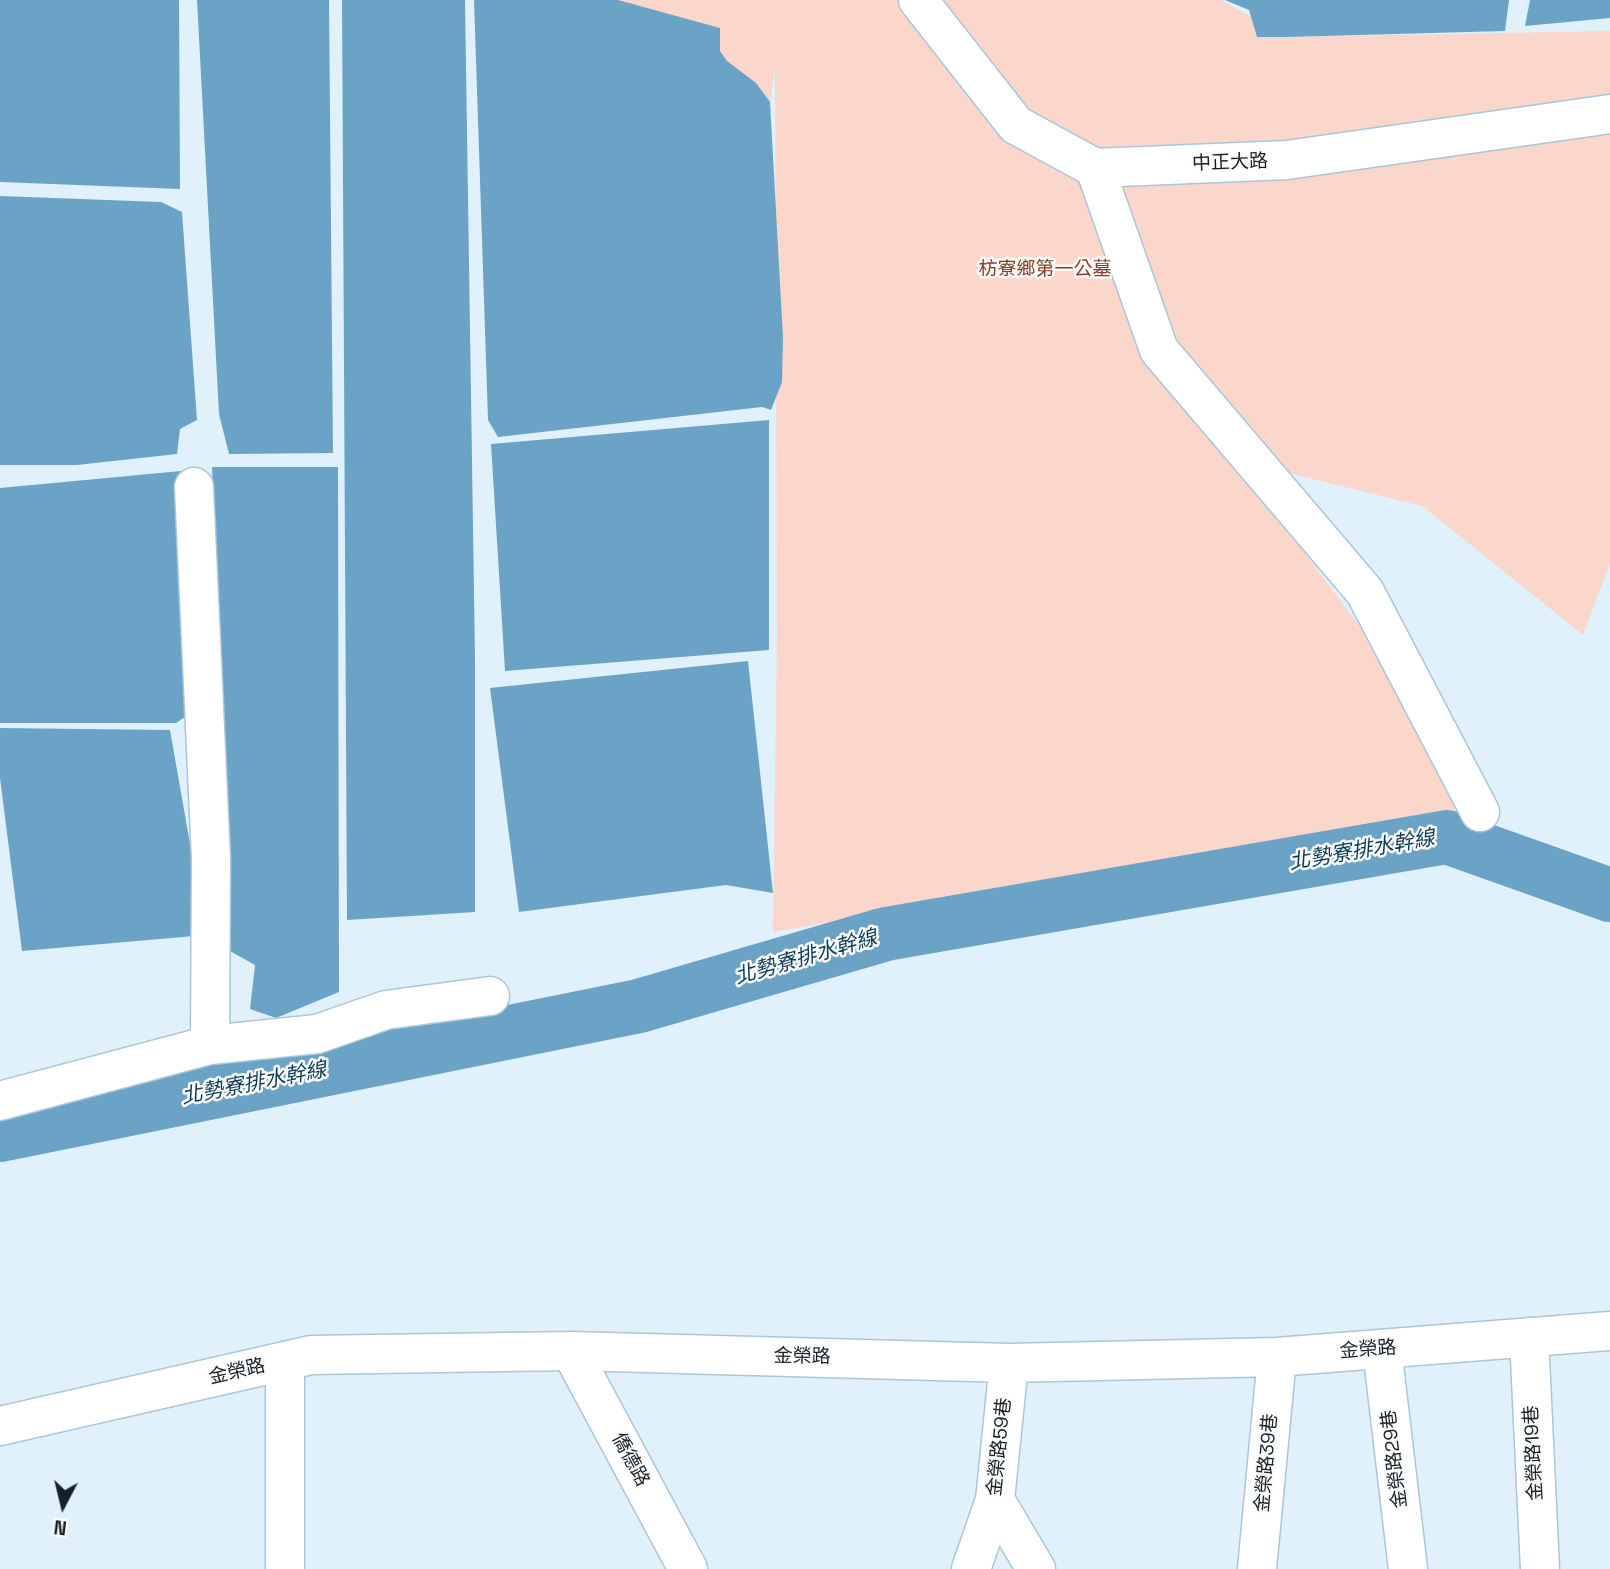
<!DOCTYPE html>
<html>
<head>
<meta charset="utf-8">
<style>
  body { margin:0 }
  #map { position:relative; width:1610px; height:1569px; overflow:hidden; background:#e0f1fc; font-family:"Space Grotesk",sans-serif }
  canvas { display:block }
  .north { position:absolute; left:28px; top:1471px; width:70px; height:70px; -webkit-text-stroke:5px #fbfbfb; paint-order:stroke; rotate:187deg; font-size:19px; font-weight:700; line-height:28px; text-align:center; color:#162027 }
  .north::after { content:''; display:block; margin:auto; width:24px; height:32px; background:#162027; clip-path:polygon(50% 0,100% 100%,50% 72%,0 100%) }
</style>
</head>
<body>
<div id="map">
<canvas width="1610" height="1569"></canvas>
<div class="north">N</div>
</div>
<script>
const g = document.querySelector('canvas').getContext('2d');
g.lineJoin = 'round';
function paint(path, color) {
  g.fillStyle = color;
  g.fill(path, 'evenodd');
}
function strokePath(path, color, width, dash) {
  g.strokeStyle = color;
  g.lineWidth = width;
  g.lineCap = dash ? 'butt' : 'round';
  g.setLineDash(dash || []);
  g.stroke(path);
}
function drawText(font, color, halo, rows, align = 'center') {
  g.font = font + ' "Space Grotesk","Noto Sans TC",sans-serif';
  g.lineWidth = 5;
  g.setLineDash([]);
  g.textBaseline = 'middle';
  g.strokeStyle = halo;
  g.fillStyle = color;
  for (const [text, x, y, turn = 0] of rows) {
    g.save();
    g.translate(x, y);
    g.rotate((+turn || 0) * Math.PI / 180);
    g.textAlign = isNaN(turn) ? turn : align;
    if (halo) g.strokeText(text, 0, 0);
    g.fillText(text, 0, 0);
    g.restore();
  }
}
paint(new Path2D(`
  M524,0H1221L1287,37L1610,31V564L1583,635L1422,506L1236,460L1477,785L1476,811L773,932L777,635L775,67L770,102Z`), '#fad7ca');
paint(new Path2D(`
  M0,0H179L180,189L0,182Z
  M197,0H329L333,453L229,454L219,414Z
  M342,0H465L475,658V912L347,920Z
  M474,0H618L720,28V51L727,61L756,83L770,102L783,338L782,382L771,410L762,407L498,437L488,420Z
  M1225,0H1509L1505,31L1287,37H1257L1249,10Z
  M1530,0H1610V18L1525,26Z
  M0,196L161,202L182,212L197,420L180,429L177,454L77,465H0Z
  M769,420V650L505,671L491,444Z
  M212,467H338L339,992L276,1018L250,1009L255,965L230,951Z
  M181,471L200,707L176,723H0V488Z
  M748,661L773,893L726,885L519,912L490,688Z
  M0,728L170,730L206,935L22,951L0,778Z`), '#6ba3c7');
strokePath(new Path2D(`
  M0,1135L639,1006L886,934L1447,837L1610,895`), '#6ba3c7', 54);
const minor = new Path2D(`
  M918,0L1016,125L1095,168L1287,160L1610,114
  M1095,168L1159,350L1365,592L1480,812
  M194,487L211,859L210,1045
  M0,1101L210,1045L317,1034L386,1010L490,996
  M1529,1337L1540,1569
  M1382,1349L1408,1569
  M571,1351L688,1569
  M285,1361V1569
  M0,1426L311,1355L571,1351L1009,1363L1277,1357L1610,1331
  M995,1500L1036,1569
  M971,1569L995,1500L1009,1363
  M1257,1569L1277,1357`);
strokePath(minor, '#abc6d9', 41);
strokePath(minor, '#fff', 38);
drawText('19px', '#162027', '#fbfbfb', [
  ["中正大路",1230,163,-2],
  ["金榮路",1368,1350,-4],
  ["金榮路",802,1357,1],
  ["金榮路",237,1372,-13],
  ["金榮路59巷",1000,1447,-84],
  ["金榮路19巷",1534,1453,-93],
  ["金榮路29巷",1395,1459,-97],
  ["僑德路",630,1460,62],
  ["金榮路39巷",1267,1463,-85]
]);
drawText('19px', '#873d21', '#fbfbfb', [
  ["枋寮鄉第一公墓",1045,270]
]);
drawText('italic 21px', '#0d3c55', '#fbfbfb', [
  ["北勢寮排水幹線",1362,851,-10],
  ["北勢寮排水幹線",806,958,-16],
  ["北勢寮排水幹線",254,1084,-11]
]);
</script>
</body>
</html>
